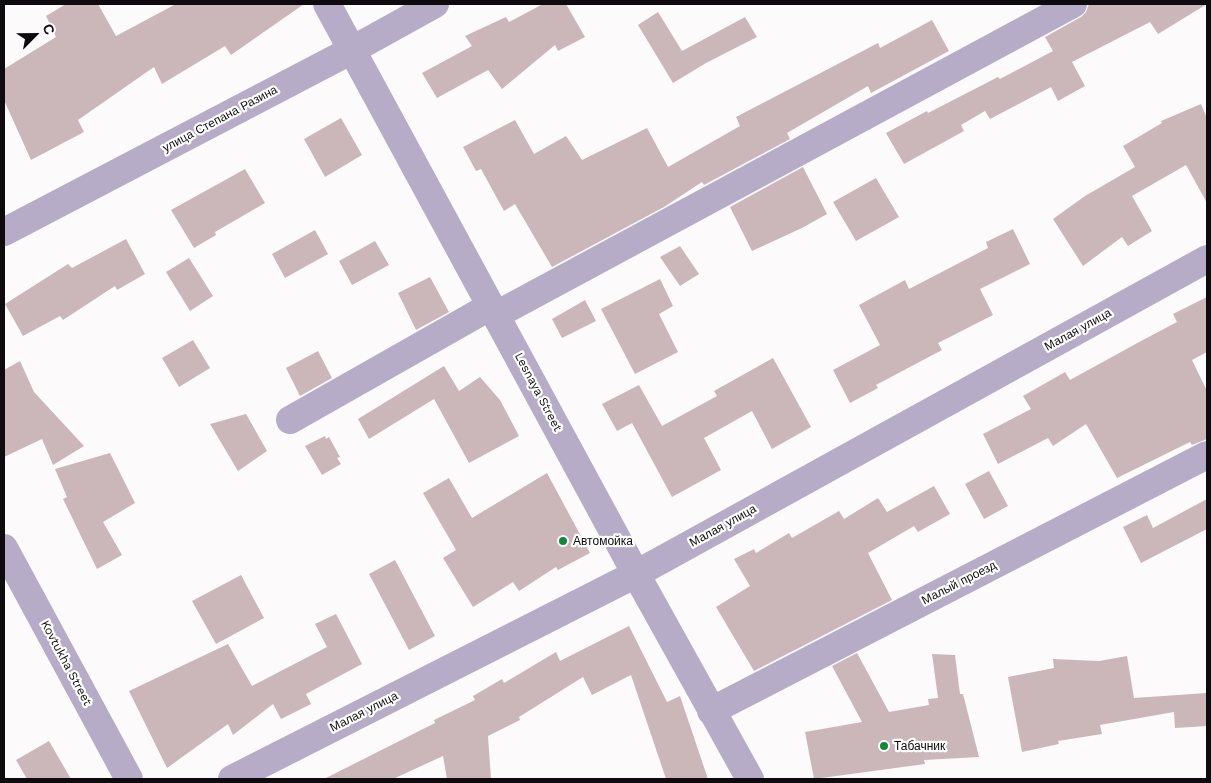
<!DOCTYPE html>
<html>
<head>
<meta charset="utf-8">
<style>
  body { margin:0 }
  #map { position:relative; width:1211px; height:783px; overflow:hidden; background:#fdfafc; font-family:"Work Sans",sans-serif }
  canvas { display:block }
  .frame { position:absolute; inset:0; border:5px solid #0f0a0d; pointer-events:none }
  .north { position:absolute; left:10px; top:10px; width:50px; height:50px; -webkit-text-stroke:4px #fff; paint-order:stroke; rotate:67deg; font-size:14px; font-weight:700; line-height:20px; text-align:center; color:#0f0a0d }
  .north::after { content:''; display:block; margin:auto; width:18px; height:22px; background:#0f0a0d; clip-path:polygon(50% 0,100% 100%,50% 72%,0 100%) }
</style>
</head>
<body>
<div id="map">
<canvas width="1211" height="783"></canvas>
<div class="frame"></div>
<div class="north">С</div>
</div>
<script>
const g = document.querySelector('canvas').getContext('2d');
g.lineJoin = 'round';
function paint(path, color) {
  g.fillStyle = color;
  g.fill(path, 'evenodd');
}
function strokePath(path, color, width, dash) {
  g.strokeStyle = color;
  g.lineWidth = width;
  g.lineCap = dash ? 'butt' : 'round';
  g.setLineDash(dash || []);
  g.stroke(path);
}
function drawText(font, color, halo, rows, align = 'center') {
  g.font = font + ' "Work Sans",sans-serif';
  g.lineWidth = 4.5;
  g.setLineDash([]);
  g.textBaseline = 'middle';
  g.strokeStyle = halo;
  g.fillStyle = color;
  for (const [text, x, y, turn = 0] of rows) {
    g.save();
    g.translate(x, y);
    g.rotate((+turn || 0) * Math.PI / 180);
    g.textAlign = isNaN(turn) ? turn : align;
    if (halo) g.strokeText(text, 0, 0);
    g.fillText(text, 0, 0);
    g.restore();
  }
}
paint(new Path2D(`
  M66,4H98L116,36L176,4H304L231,55L225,46L162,84L154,67L78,120L84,132L31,160L4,100V69L56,37L46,16Z
  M543,4H566L585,37L558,51L555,45L502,89L488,70L437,98L422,73L472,46L465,36L506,17L509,22Z
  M1089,4H1207L1158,34L1150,22L1072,62L1085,86L1058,101L1051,87L990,119L985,111L961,125L964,131L904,164L886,133L927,111L928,113L998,77L1000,79L1053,51L1045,37L1081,17L1086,12Z
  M658,12L682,51L745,17L757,37L706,63L673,83L638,25Z
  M932,20L949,51L871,93L868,86L787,133L790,139L704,185L702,182L664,207L552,267L515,204L504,211L481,169L476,171L463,147L515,120L534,154L566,136L582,160L647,128L668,167L740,126L736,117L878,43L880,48Z
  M1201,104L1207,118V203L1186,165L1132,196L1152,231L1128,246L1122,237L1083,266L1053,219L1085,196L1135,167L1123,146L1162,123L1161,121Z
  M341,118L362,155L325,177L304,139Z
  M803,167L827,214L802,228L752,251L730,207Z
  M245,169L265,203L215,232L216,235L194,248L171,210Z
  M876,178L899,217L856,241L833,202Z
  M1013,229L1030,264L980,289L993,315L938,343L942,350L876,385L878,388L850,403L833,370L880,345L859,305L905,280L909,289L988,248L986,242Z
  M315,230L328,254L285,278L272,254Z
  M126,239L145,274L117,290L115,286L63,320L60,316L23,336L5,304L68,264L72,268Z
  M375,241L389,265L352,285L339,261Z
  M680,246L699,274L680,286L660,257Z
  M189,258L213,296L190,311L166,272Z
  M430,277L449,312L416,330L398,293Z
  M660,279L673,306L659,314L678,352L635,374L601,309Z
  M1207,297V352L1192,360L1207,391V439L1192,445L1190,442L1117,478L1086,424L1053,446L1048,438L998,464L983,434L1031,409L1023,396L1065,372L1070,380L1141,341L1177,322L1173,314Z
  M585,300L596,321L562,338L552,319Z
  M193,340L210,368L179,387L162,358Z
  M318,351L332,378L300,396L286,368Z
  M773,358L811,427L772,449L752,411L704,438L721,470L672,497L632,423L617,431L602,404L639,385L662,426L717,396L714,391Z
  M20,361L34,392L84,446L53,465L42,439L4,457V370Z
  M444,366L459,391L480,377L500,400L519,436L469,463L434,399L369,439L358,419Z
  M246,414L267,451L238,471L210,424Z
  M325,436L326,439L329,437L340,457L337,458L341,464L322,475L305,446Z
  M110,453L135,503L103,522L122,555L97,569L63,499L67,497L55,469Z
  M989,471L1008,506L984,519L965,484Z
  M547,473L590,553L558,570L556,567L519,591L513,582L473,607L443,558L456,550L423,493L449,478L472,518Z
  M934,486L950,514L918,532L914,526L868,553L892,600L754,671L716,607L750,586L734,559L754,549L756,553L789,533L792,538L839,511L844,519L878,498L887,512Z
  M1207,499V529L1141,563L1123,527L1147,515L1153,528Z
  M395,560L435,636L409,650L369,574Z
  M241,575L264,618L216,644L192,601Z
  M336,614L362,664L306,694L311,704L281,719L273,704L233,735L228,724L167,768L129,691L228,644L252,686L327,647L315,624Z
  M629,626L667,702L680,696L708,779H666L631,675L592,695L583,677L519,717L520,720L488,736L491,779H447L443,756L393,779H324L435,723L434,720L475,700L473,696L502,679L504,683L556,652L560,661Z
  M857,653L889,712L929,705L928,699L938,698L932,654L955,655L960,694H963L979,757L924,760L925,764L814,779L805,732L862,722L832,666Z
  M1127,656L1134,698L1207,693V726L1175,728L1174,712L1100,725L1102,734L1058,741L1059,744L1022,752L1008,677L1054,668L1053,659L1099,661Z
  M49,741L71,779H27L16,760Z`), '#cbb7b9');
strokePath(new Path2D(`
  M327,4L636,574L750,779
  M4,232L352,50L435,4
  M496,315L1073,4
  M290,420L491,306
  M4,548L129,779
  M711,711L1207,455
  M232,779L636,574L1207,259`), '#b6acc7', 28);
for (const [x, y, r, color] of [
  [563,541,5,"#13873f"],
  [884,746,5,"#13873f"]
]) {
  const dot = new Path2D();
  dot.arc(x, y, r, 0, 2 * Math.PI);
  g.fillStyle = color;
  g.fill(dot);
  strokePath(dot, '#fff', 2);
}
drawText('12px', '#0f0a0d', '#fff', [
  ["улица Степана Разина",220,119,-28],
  ["Малая улица",1078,330,-29],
  ["Lesnaya Street",538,392,62],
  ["Малая улица",723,526,-29],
  ["Малый проезд",959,583,-27],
  ["Kovtukha Street",66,663,62],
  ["Малая улица",364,712,-27]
]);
drawText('12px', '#0f0a0d', '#fff', [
  ["Автомойка",573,541],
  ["Табачник",894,746]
], 'left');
</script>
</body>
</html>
